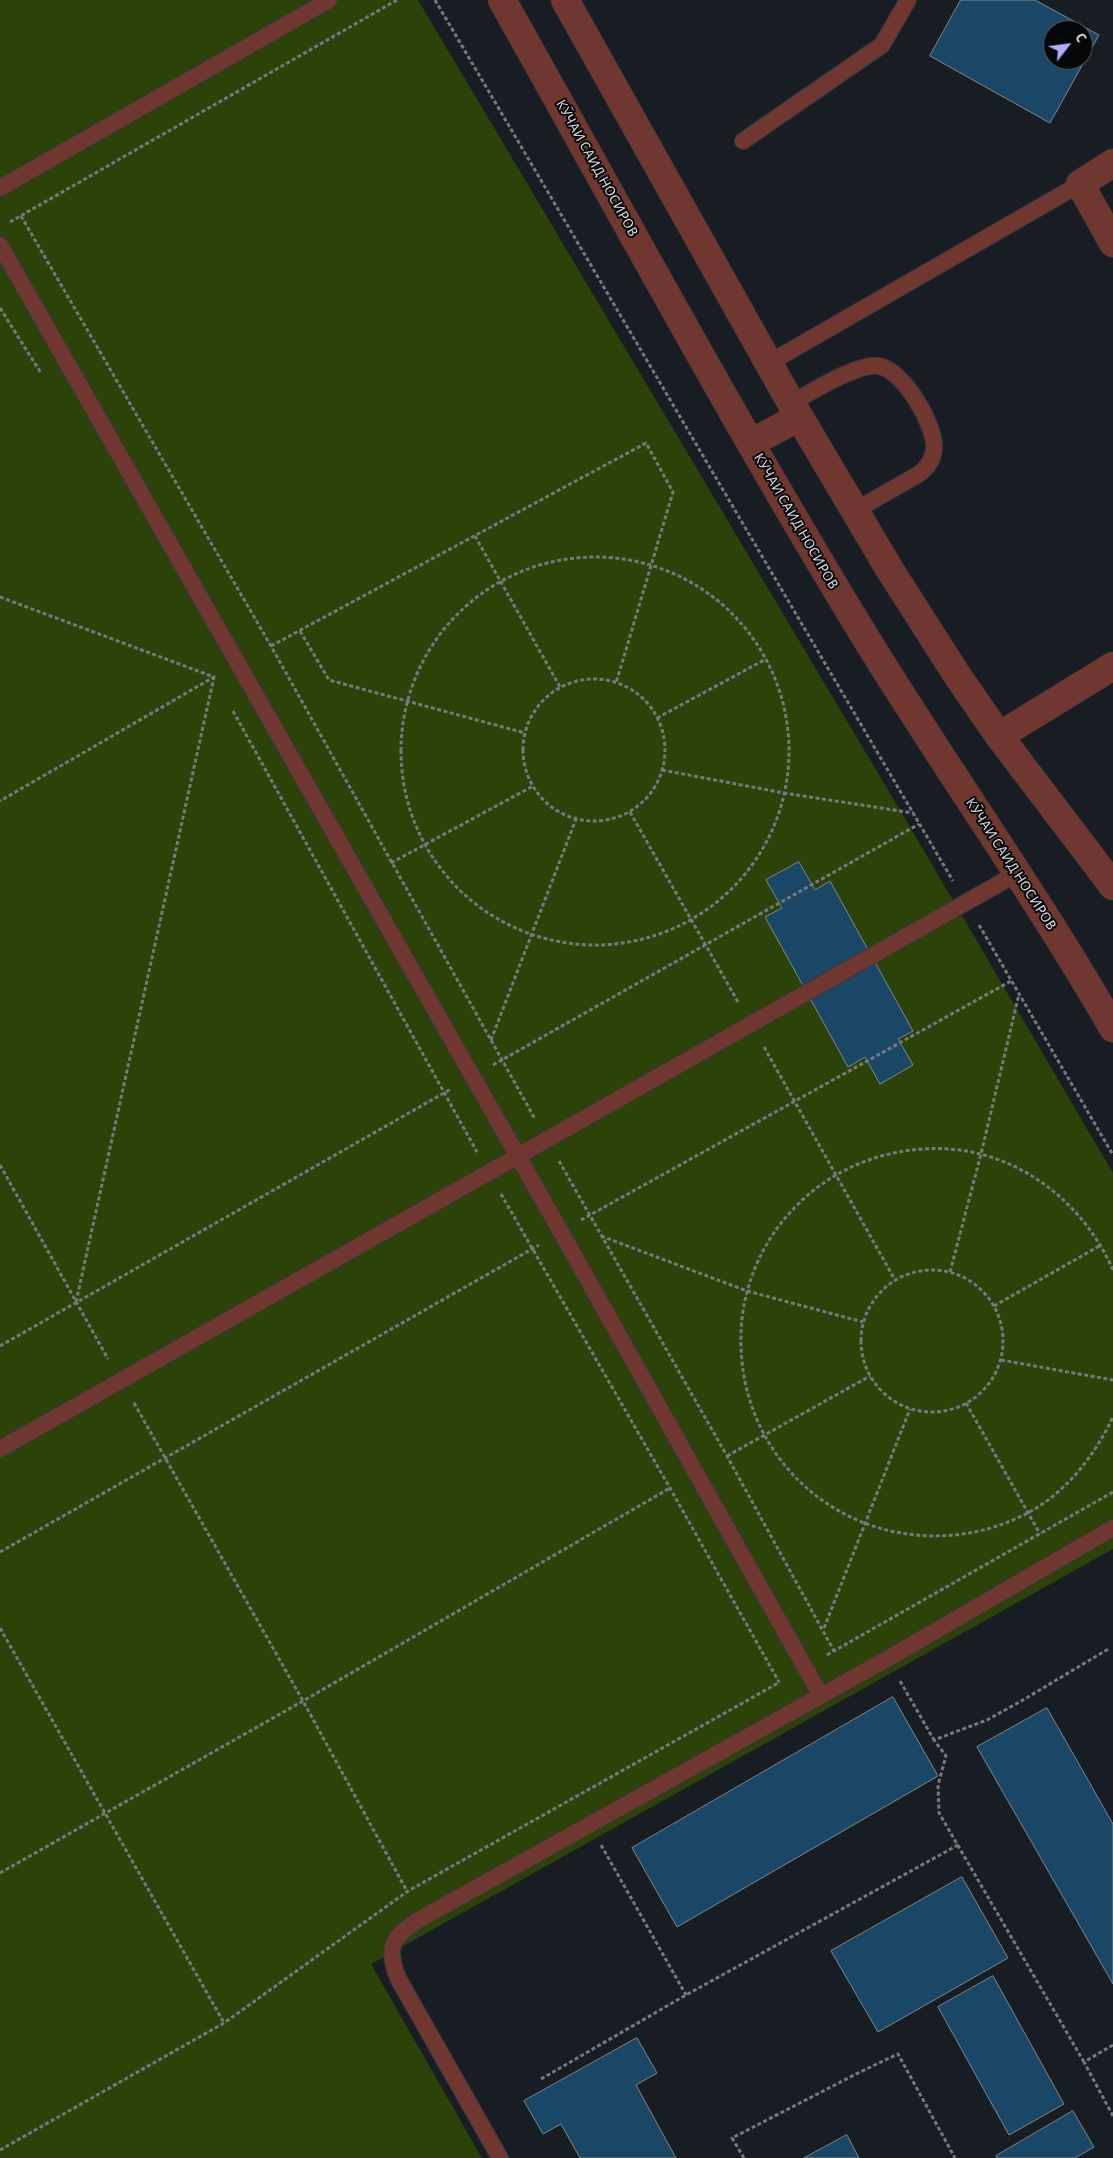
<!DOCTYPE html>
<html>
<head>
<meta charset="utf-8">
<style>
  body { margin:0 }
  #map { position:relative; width:1113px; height:2158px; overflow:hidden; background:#171d22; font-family:"Alegreya Sans",sans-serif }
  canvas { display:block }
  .north { position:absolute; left:1043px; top:20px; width:50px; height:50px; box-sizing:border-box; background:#050709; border:1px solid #5b5e60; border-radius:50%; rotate:60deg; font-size:14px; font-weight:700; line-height:20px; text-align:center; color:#dce0e3 }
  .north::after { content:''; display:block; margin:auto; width:18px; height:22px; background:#aeaefa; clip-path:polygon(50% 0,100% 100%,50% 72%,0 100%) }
</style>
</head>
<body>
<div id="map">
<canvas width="1113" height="2158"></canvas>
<div class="north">С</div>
</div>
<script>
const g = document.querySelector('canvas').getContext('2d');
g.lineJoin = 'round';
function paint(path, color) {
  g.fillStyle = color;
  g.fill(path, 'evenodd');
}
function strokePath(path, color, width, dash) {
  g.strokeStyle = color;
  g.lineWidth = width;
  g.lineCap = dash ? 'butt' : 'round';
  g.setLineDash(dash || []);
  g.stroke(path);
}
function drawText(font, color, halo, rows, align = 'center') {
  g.font = font + ' "Alegreya Sans",sans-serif';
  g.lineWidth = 4;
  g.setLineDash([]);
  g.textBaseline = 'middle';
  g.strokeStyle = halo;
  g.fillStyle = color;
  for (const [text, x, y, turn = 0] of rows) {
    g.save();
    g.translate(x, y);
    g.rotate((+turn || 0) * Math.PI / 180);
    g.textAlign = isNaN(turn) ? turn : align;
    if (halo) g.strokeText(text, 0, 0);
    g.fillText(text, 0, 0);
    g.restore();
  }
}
paint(new Path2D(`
  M0,0H418L910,827L1113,1173V1549L371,1964L482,2158H0Z`), '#2b4309');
const building = new Path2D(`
  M961,0H1035L1099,35L1050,123L930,56ZM1053,30H1083V60H1053Z
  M799,862L815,890L830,881L913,1031L898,1039L913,1065L880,1084L865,1057L848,1067L765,917L782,908L766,880Z
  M893,1697L938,1776L677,1927L632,1848Z
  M1047,1708L1113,1824V1984L977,1747Z
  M962,1877L1008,1958L878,2032L831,1951Z
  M993,1976L1064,2104L1009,2135L938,2007Z
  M637,2038L657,2073L636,2085L676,2158H580L561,2124L543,2134L524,2101Z
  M1073,2111L1094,2147L1075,2158H997L996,2156Z
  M847,2135L859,2158H804Z`);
paint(building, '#1a4766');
strokePath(building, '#80888e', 1);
const lane = new Path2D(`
  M743,141L882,45L908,0
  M0,188L329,0
  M0,245L561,1232L821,1696
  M769,363L1080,184
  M791,403C812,392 857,363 879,366C903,370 936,425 934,449C933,460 927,468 919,474L854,511
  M0,1449L1018,873
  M500,2158L399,1980C384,1946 393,1936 422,1918L887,1659L1113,1528`);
const street = new Path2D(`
  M502,0C619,208 732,418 856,622C939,759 1033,889 1113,1028
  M565,0L791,403L890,570L957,675L999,736L1113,886
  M1113,163L1080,184L1113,243
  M751,443L799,417
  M999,736L1113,666`);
strokePath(lane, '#33383d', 18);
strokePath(street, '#33383d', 29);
strokePath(new Path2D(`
  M435,0L953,881
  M21,216L271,646L535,1119
  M10,222L397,0
  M0,308L41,373
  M475,536L560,687
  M401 751a194 194 0 1 1 388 0a194 194 0 1 1-388 0Z
  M0,597L214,677L0,801
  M300,631L329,680L525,733
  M271,646L646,443L673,492L616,683
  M523 750a71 71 0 1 1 142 0a71 71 0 1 1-142 0Z
  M233,711L477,1152
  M657,718L766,659
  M662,770L784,793L913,813
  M630,812L738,1002
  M391,863L533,786
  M979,925L1113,1155
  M491,1040L576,819
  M764,1047L895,1280
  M493,1065L919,824
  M559,1161L727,1456L834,1651
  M0,1165L108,1359
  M501,1194L670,1488L779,1682
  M581,1220L1011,981
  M601,1236L747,1291L863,1322
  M1113,1270C1084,1204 1022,1154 949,1149C887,1145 827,1169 787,1216C759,1248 742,1291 741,1334C737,1459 845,1554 969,1533C998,1528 1028,1516 1052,1497C1079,1475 1098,1448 1113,1417
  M861 1341a71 71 0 1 1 142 0a71 71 0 1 1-142 0Z
  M950,1272L981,1154L1019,994
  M76,1302L214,677
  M994,1306L1101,1245
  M0,1346L451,1089
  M1001,1360L1113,1380
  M134,1403L303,1701L408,1893
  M966,1403L1040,1534
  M727,1456L870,1376
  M0,1552L539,1245
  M0,1628L224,2023
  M824,1628L910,1409
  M827,1655L1113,1492
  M900,1681L934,1740
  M601,1845L686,1995
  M0,1873L303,1701L670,1488
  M1113,2045L1084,2062L1113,2116
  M1084,2062L939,1813L938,1785L946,1756L934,1740L987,1720L1023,1700L1110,1648
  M541,2079L686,1995L958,1845
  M0,2150L224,2023L408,1891L780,1682
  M744,2158L732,2138L860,2072L898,2054L955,2158`), '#74797d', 3, [4, 2.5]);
strokePath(lane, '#6f3730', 16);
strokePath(street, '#6f3730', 28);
drawText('15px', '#dce0e3', '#050709', [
  ["КӮЧАИ САИД НОСИРОВ",597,168,61],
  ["КӮЧАИ САИД НОСИРОВ",796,521,60],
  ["КӮЧАИ САИД НОСИРОВ",1011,864,57]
]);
</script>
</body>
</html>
